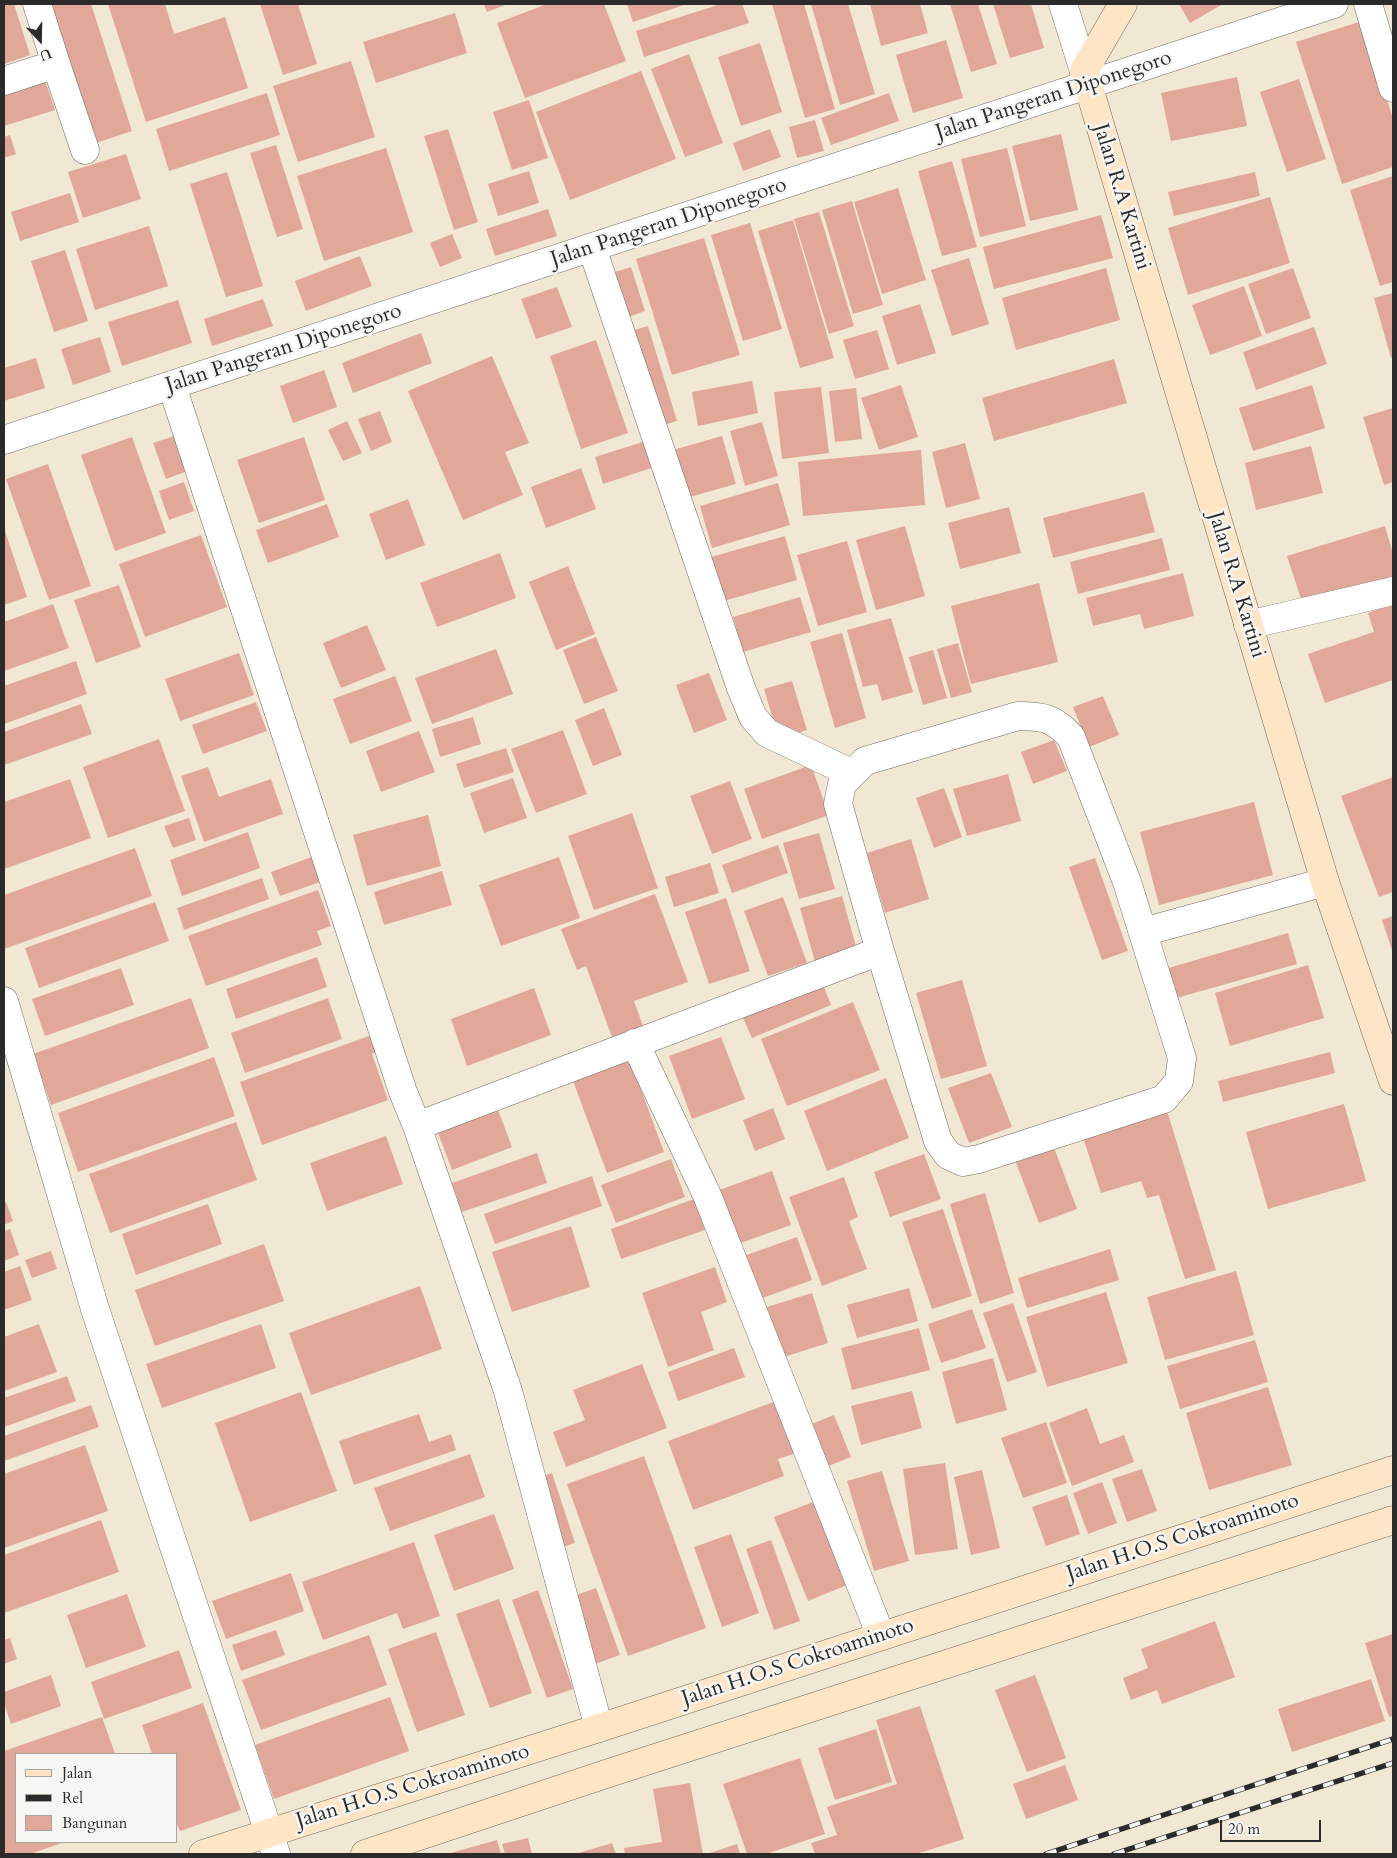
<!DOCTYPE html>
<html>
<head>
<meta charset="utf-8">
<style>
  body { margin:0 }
  #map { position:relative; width:1397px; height:1858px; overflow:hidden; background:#f1e8d3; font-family:Cardo,serif }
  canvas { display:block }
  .frame { position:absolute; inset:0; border:5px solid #2b2b2b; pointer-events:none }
  .legend { position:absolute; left:15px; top:1753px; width:162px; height:90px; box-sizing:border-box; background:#f6f6f2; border:1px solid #a5a5a2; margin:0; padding:6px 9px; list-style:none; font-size:15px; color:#2b2b2b }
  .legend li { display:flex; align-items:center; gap:10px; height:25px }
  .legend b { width:25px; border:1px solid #a5a5a2 }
  .north { position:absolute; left:15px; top:15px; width:50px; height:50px; -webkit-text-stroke:4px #f6f6f2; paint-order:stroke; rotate:159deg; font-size:14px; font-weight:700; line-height:20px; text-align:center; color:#2b2b2b }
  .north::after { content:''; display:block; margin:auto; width:18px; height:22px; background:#2b2b2b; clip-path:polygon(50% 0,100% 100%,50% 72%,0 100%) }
  .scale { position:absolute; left:1220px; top:1820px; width:101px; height:22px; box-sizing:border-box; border:2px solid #2b2b2b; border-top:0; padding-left:6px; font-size:15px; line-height:18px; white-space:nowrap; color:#2b2b2b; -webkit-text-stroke:4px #f6f6f2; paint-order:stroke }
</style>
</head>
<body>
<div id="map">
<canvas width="1397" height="1858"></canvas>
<div class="frame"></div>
<ul class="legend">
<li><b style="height:6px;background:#fde5c5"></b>Jalan</li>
<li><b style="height:6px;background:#2b2b2b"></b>Rel</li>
<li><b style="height:14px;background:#e1a799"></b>Bangunan</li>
</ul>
<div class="north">U</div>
<div class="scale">20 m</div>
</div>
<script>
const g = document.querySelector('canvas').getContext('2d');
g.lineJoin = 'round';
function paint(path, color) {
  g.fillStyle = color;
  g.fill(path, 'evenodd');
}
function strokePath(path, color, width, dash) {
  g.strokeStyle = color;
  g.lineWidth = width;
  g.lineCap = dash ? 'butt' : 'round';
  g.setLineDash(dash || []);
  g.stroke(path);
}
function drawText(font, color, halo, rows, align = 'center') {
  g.font = font + ' Cardo,serif';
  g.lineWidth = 5;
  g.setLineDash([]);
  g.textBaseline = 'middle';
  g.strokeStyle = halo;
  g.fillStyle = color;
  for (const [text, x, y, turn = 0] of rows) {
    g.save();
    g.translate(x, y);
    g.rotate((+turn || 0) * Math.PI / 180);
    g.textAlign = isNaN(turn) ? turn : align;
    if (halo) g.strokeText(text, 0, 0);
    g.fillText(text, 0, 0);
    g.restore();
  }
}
paint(new Path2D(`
  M4,4H14L30,55L4,64Z
  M48,4H91L132,131L93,144Z
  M108,4H165L174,34L225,17L248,88L146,122Z
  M260,4H298L317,64L283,75Z
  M484,4H508L487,12Z
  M547,4H604L626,61L525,98L497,23Z
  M627,4H687L633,22Z
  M721,4H742L749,23L644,57L636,31Z
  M772,4H804L835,109L805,118Z
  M811,4H848L875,94L840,105Z
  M870,4H920L928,33L881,46Z
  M950,4H978L997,64L971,72Z
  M993,4H1031L1044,48L1010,58Z
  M1179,4H1223L1190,23Z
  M455,13L467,53L376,83L363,42Z
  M1362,21L1393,119V167L1342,184L1296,42Z
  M946,40L963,98L913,113L896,55Z
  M760,43L782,112L741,126L718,57Z
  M689,54L723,143L685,157L651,69Z
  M351,61L375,137L298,162L273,86Z
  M641,71L676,159L570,200L536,112Z
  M44,77L55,110L4,126V90Z
  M1237,77L1247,126L1171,141L1161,93Z
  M1299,79L1326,159L1287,172L1260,92Z
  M267,93L280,135L169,171L156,129Z
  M889,93L899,121L831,145L821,118Z
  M529,100L548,158L512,170L493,112Z
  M815,120L824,151L797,158L789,127Z
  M448,129L478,222L454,230L424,136Z
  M770,129L781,157L743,171L733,143Z
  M1061,134L1078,210L1030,221L1012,146Z
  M10,135L16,154L4,158V137Z
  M276,145L303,229L277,237L250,153Z
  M386,148L413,232L324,261L297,176Z
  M1007,148L1026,226L980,237L961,159Z
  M126,154L141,199L83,218L68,172Z
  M952,161L977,247L942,256L918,171Z
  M529,171L539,203L498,216L488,184Z
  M227,172L263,286L226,297L190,184Z
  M1255,172L1260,196L1174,216L1168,192Z
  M1393,176V282L1380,286L1350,190Z
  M898,188L926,280L882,294L854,202Z
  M70,193L79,222L20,241L11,212Z
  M1270,197L1290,263L1188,295L1168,228Z
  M852,201L883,305L853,314L822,210Z
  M548,209L557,236L495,256L486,229Z
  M819,212L854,326L829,334L794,219Z
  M1101,215L1113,258L994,289L983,247Z
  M793,220L834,358L800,368L758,231Z
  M750,223L782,329L743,341L711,235Z
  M149,226L168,286L95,310L76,249Z
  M452,234L462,258L440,267L430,243Z
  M704,238L740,355L672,375L636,259Z
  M65,250L88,321L54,332L31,261Z
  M360,256L372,286L306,311L295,281Z
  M969,258L989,324L952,336L931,270Z
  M631,267L645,311L623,319L608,274Z
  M1106,268L1120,320L1016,350L1002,298Z
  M1293,268L1311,318L1266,334L1248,284Z
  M1244,286L1262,336L1210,355L1192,305Z
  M557,287L572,327L536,339L521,299Z
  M1393,293V357L1391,358L1374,298Z
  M263,299L273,326L212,346L204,319Z
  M178,300L192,343L122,366L108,322Z
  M920,304L936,353L897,365L882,316Z
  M648,326L677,421L657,427L628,332Z
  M1314,327L1327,364L1256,390L1243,352Z
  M877,330L889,369L855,379L843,340Z
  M421,333L432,363L353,393L342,363Z
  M100,337L111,372L73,385L61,349Z
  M596,340L628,433L581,449L550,356Z
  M492,356L529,443L505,452L523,495L463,520L408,391Z
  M36,358L45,388L4,401V368Z
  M1114,359L1127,403L994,441L982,398Z
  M324,370L337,407L293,423L280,386Z
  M752,381L758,413L698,426L692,392Z
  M901,385L918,437L879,450L861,398Z
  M1312,385L1325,428L1253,451L1239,408Z
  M821,387L829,453L782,459L774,392Z
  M856,388L862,439L835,442L829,391Z
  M1393,408V482L1384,485L1363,417Z
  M380,411L392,442L371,451L358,419Z
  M347,421L362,453L343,461L328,430Z
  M762,422L778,476L745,486L730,431Z
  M177,435L190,470L166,479L153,443Z
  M722,436L736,484L686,498L673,450Z
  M132,437L166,533L115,551L81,455Z
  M304,437L325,500L259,523L237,460Z
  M649,440L657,466L603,484L595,457Z
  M965,443L980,499L946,508L932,452Z
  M1311,446L1323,493L1256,510L1245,463Z
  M921,450L925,505L803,516L798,462Z
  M48,464L91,586L49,600L6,479Z
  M581,468L596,509L546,528L531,487Z
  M184,482L194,511L169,520L159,491Z
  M778,483L790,525L712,548L700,506Z
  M1144,492L1155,532L1053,558L1043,518Z
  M408,499L425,545L386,560L369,514Z
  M327,504L339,537L268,563L256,530Z
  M1009,507L1021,553L960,569L948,523Z
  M905,526L925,596L876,610L856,540Z
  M1385,526L1393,554V577L1303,605L1287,556Z
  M4,528L27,597L4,605Z
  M201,535L227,607L145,637L119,564Z
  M785,536L797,580L724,601L711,557Z
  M1162,538L1170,570L1078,594L1070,562Z
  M847,541L867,612L818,626L797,555Z
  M500,553L516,598L437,627L420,583Z
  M568,566L595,634L556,650L529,582Z
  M1183,573L1194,616L1144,629L1140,614L1093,626L1086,598Z
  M1039,583L1058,662L971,684L951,606Z
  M119,585L141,647L96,663L74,600Z
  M800,597L811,632L743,652L733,617Z
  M53,604L69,648L4,671V622Z
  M1393,604V680L1325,703L1308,654L1374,632L1368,613Z
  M891,618L913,692L882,701L877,684L863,687L847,630Z
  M367,625L386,670L341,688L323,643Z
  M842,633L866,718L835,728L810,642Z
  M596,637L618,691L584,704L563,650Z
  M958,643L972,692L951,698L937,649Z
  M496,649L513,694L432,724L415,678Z
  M933,650L947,698L923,705L909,657Z
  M239,653L254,695L180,721L165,679Z
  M76,661L87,694L4,724V686Z
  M709,673L727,720L694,733L676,685Z
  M395,676L412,721L350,744L333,699Z
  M792,681L807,730L779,739L764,689Z
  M1103,696L1119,735L1089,747L1073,707Z
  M256,702L267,731L203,754L192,725Z
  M81,704L92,734L4,765V732Z
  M604,708L622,755L593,766L575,720Z
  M473,717L481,744L440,757L432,729Z
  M563,730L587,794L536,813L511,749Z
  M419,731L435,772L381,792L366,751Z
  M159,739L185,811L108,838L83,767Z
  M1054,740L1067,771L1033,784L1021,752Z
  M506,748L514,772L464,788L456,764Z
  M811,765L829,815L762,839L744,789Z
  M208,767L219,797L271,779L283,814L204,842L181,776Z
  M1008,774L1021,821L967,836L953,789Z
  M1393,777V892L1379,897L1341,796Z
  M513,778L527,818L484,833L470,793Z
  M70,779L91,838L4,869V802Z
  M730,781L752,839L712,854L690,796Z
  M944,788L962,837L934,848L916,798Z
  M1254,802L1273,875L1159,905L1140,832Z
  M632,813L658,888L594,910L568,836Z
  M428,815L441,866L367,886L353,835Z
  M189,818L196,840L173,848L164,826Z
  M248,832L260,868L182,896L170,860Z
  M819,833L835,889L799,899L783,843Z
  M911,839L929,899L885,913L867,853Z
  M778,845L788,873L732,893L722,865Z
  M135,848L152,896L4,949V895Z
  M317,855L326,880L280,896L271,872Z
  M559,857L580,918L501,946L479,885Z
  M1095,858L1128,951L1102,960L1069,867Z
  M710,863L719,893L674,907L665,877Z
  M442,871L452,905L384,925L374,892Z
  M262,878L269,899L184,930L177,908Z
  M318,890L331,926L317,931L322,945L206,986L188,936Z
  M655,894L688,982L634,1001L644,1029L613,1040L586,966L577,970L561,929Z
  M842,896L857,950L815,962L800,908Z
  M783,897L807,963L768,976L744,911Z
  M726,898L750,971L709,984L685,912Z
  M155,902L169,941L39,988L25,948Z
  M1393,916V953L1382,920Z
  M1288,933L1297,964L1173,999L1165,969Z
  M317,957L327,987L236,1019L226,989Z
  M1308,965L1324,1018L1230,1046L1215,993Z
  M121,968L134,1005L45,1036L32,999Z
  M821,979L831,1005L752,1038L741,1013Z
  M962,980L987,1066L941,1079L916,993Z
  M534,988L551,1035L467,1066L451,1019Z
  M191,998L209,1048L51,1105L33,1054Z
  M328,998L342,1039L245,1073L231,1033Z
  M853,1002L880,1070L787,1106L761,1039Z
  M372,1035L378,1051L372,1054L388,1100L262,1145L240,1082Z
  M721,1037L745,1099L692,1119L669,1056Z
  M1330,1052L1335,1073L1223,1102L1218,1081Z
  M214,1057L235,1116L78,1172L58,1113Z
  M629,1057L664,1152L607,1173L572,1078Z
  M991,1073L1012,1127L969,1143L948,1088Z
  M886,1078L909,1138L827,1171L804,1111Z
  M1164,1101L1216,1270L1185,1279L1159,1195L1147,1198L1141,1181L1101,1193L1080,1128Z
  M495,1102L512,1147L452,1170L435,1125Z
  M1344,1104L1366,1181L1268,1209L1246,1132Z
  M773,1108L785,1139L755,1151L743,1120Z
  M236,1122L257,1180L110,1233L89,1174Z
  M386,1136L403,1184L327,1211L310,1163Z
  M1053,1145L1077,1209L1039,1223L1015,1160Z
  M537,1153L547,1183L462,1212L452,1183Z
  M924,1154L941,1199L890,1217L874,1172Z
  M671,1159L685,1197L616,1223L601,1185Z
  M772,1171L791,1225L738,1244L719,1190Z
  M592,1176L602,1206L495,1244L484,1214Z
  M844,1177L858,1217L849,1221L867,1269L822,1286L789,1197Z
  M985,1193L1014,1293L980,1304L950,1204Z
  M694,1199L705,1230L621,1259L611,1229Z
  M6,1202L13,1221L4,1225V1203Z
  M208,1204L222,1244L136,1275L122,1234Z
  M943,1209L972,1296L932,1309L902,1222Z
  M571,1226L590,1287L512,1312L492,1252Z
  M10,1229L19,1255L4,1261V1231Z
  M797,1237L812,1280L757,1300L741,1257Z
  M264,1244L284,1301L155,1346L135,1290Z
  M1110,1249L1119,1280L1027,1308L1018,1278Z
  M51,1251L57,1269L32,1278L25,1260Z
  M20,1266L32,1300L4,1310V1272Z
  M715,1267L727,1302L701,1312L714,1350L668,1367L642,1293Z
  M1236,1271L1254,1335L1165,1360L1147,1297Z
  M420,1286L442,1349L311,1395L289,1333Z
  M909,1288L918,1321L857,1338L847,1305Z
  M1106,1292L1128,1363L1047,1387L1026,1317Z
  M812,1293L828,1343L784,1357L767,1307Z
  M1013,1303L1037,1372L1007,1382L983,1313Z
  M972,1309L986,1348L941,1363L928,1324Z
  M39,1324L57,1372L4,1391V1337Z
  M261,1324L276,1368L162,1408L146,1364Z
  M919,1328L930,1370L852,1390L841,1348Z
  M1255,1340L1268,1382L1180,1409L1167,1366Z
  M734,1348L745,1377L678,1401L668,1372Z
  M993,1358L1007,1410L956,1424L942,1372Z
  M642,1364L667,1428L566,1467L553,1432L585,1420L573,1390Z
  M67,1376L76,1401L4,1427V1398Z
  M1268,1387L1292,1465L1209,1490L1186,1413Z
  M912,1391L922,1428L861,1445L851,1406Z
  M301,1392L337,1491L250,1522L215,1423Z
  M779,1400L799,1452L778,1459L784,1476L693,1510L668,1441Z
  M91,1405L99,1427L4,1461V1436Z
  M1087,1408L1100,1444L1124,1435L1134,1462L1072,1486L1049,1423Z
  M419,1414L429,1442L451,1434L456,1450L354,1485L339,1441Z
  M834,1415L851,1457L821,1469L804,1427Z
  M1046,1422L1067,1483L1023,1498L1001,1438Z
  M85,1445L108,1511L4,1548V1474Z
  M470,1454L485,1497L390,1531L374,1488Z
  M644,1456L706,1628L628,1656L567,1484Z
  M945,1463L958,1549L915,1555L903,1469Z
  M1142,1469L1157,1511L1127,1522L1112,1479Z
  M982,1470L1000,1548L971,1555L954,1477Z
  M882,1471L909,1561L874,1571L847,1481Z
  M552,1473L575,1543L560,1548L537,1478Z
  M1102,1482L1117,1523L1088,1534L1073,1493Z
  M1067,1495L1080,1534L1046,1546L1032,1507Z
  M813,1502L847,1585L808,1601L774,1517Z
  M494,1514L514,1569L454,1591L434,1535Z
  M101,1520L119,1572L4,1613V1555Z
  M731,1534L759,1613L722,1627L694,1547Z
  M771,1540L800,1621L774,1630L746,1549Z
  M414,1542L440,1616L403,1629L397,1613L323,1640L302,1582Z
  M291,1573L304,1611L226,1639L212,1601Z
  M596,1588L620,1655L592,1665L568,1598Z
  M538,1590L573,1689L547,1698L512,1600Z
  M127,1594L146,1647L86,1668L67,1615Z
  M499,1599L532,1693L490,1708L456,1614Z
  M1215,1621L1235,1677L1162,1704L1157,1690L1131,1700L1123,1678L1148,1668L1141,1649Z
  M276,1630L285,1655L241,1671L232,1645Z
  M436,1632L465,1715L417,1732L388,1649Z
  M1393,1634V1716L1389,1717L1365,1643Z
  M369,1635L387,1685L261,1730L242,1680Z
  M10,1638L17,1659L4,1664V1640Z
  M179,1650L192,1688L104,1719L91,1682Z
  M51,1675L61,1706L11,1724L4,1703V1692Z
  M1035,1675L1066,1758L1027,1772L995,1690Z
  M1371,1679L1385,1721L1292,1752L1278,1709Z
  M390,1697L409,1751L274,1799L255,1745Z
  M203,1703L241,1810L180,1831L176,1822V1754H152L142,1725Z
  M920,1706L964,1839L916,1854H815L811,1843L837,1835L827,1807L897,1784L876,1720Z
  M102,1717L115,1754H16V1842H65L30,1854H4V1751Z
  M876,1729L892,1782L835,1800L818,1748Z
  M800,1758L825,1834L766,1854H747L723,1784Z
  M1065,1765L1078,1800L1026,1819L1013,1784Z
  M690,1783L703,1854H625L624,1848L662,1842L653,1789Z
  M528,1838L532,1854H505L502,1844Z
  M497,1840L501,1854H447Z
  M612,1843L616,1854H575Z
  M737,1844L740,1854H711L710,1853Z`), '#e1a799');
const street = new Path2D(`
  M1063,4L1084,71
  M1368,4L1393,88
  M56,64L85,150
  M4,81L56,64L37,4
  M592,248L741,688L753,717L767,733L851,773
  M172,386L403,1092L417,1126L508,1391L599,1728
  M4,440L1334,4
  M1248,625L1393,591
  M1018,716C1043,716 1054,718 1071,737L1127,882L1182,1058L1179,1081L1164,1099L979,1159L963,1162L948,1155L938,1141L880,951L838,804L842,784L865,761Z
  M1143,932L1325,882
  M4,1001L95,1309L276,1854
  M635,1043L707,1195L881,1636
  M417,1126L880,951`);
const secondary = new Path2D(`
  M1123,4L1084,71L1325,882L1393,1081
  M203,1854L599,1728L1393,1470
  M365,1854L612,1772L1393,1520`);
strokePath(street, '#706d66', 29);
strokePath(secondary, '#706d66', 29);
strokePath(street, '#fff', 28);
strokePath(secondary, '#fde5c5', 28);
const rail = new Path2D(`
  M1046,1854L1393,1739
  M1114,1854L1393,1763`);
strokePath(rail, '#2b2b2b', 5.5);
strokePath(rail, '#f6f6f2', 4, [11]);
drawText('21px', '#2b2b2b', '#f6f6f2', [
  ["Jalan Pangeran Diponegoro",1054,96,-18],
  ["Jalan R.A Kartini",1121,197,73],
  ["Jalan Pangeran Diponegoro",669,223,-18],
  ["Jalan Pangeran Diponegoro",284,349,-18],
  ["Jalan R.A Kartini",1236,585,73],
  ["Jalan H.O.S Cokroaminoto",1183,1538,-18],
  ["Jalan H.O.S Cokroaminoto",798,1663,-18],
  ["Jalan H.O.S Cokroaminoto",413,1787,-17]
]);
</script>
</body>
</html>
